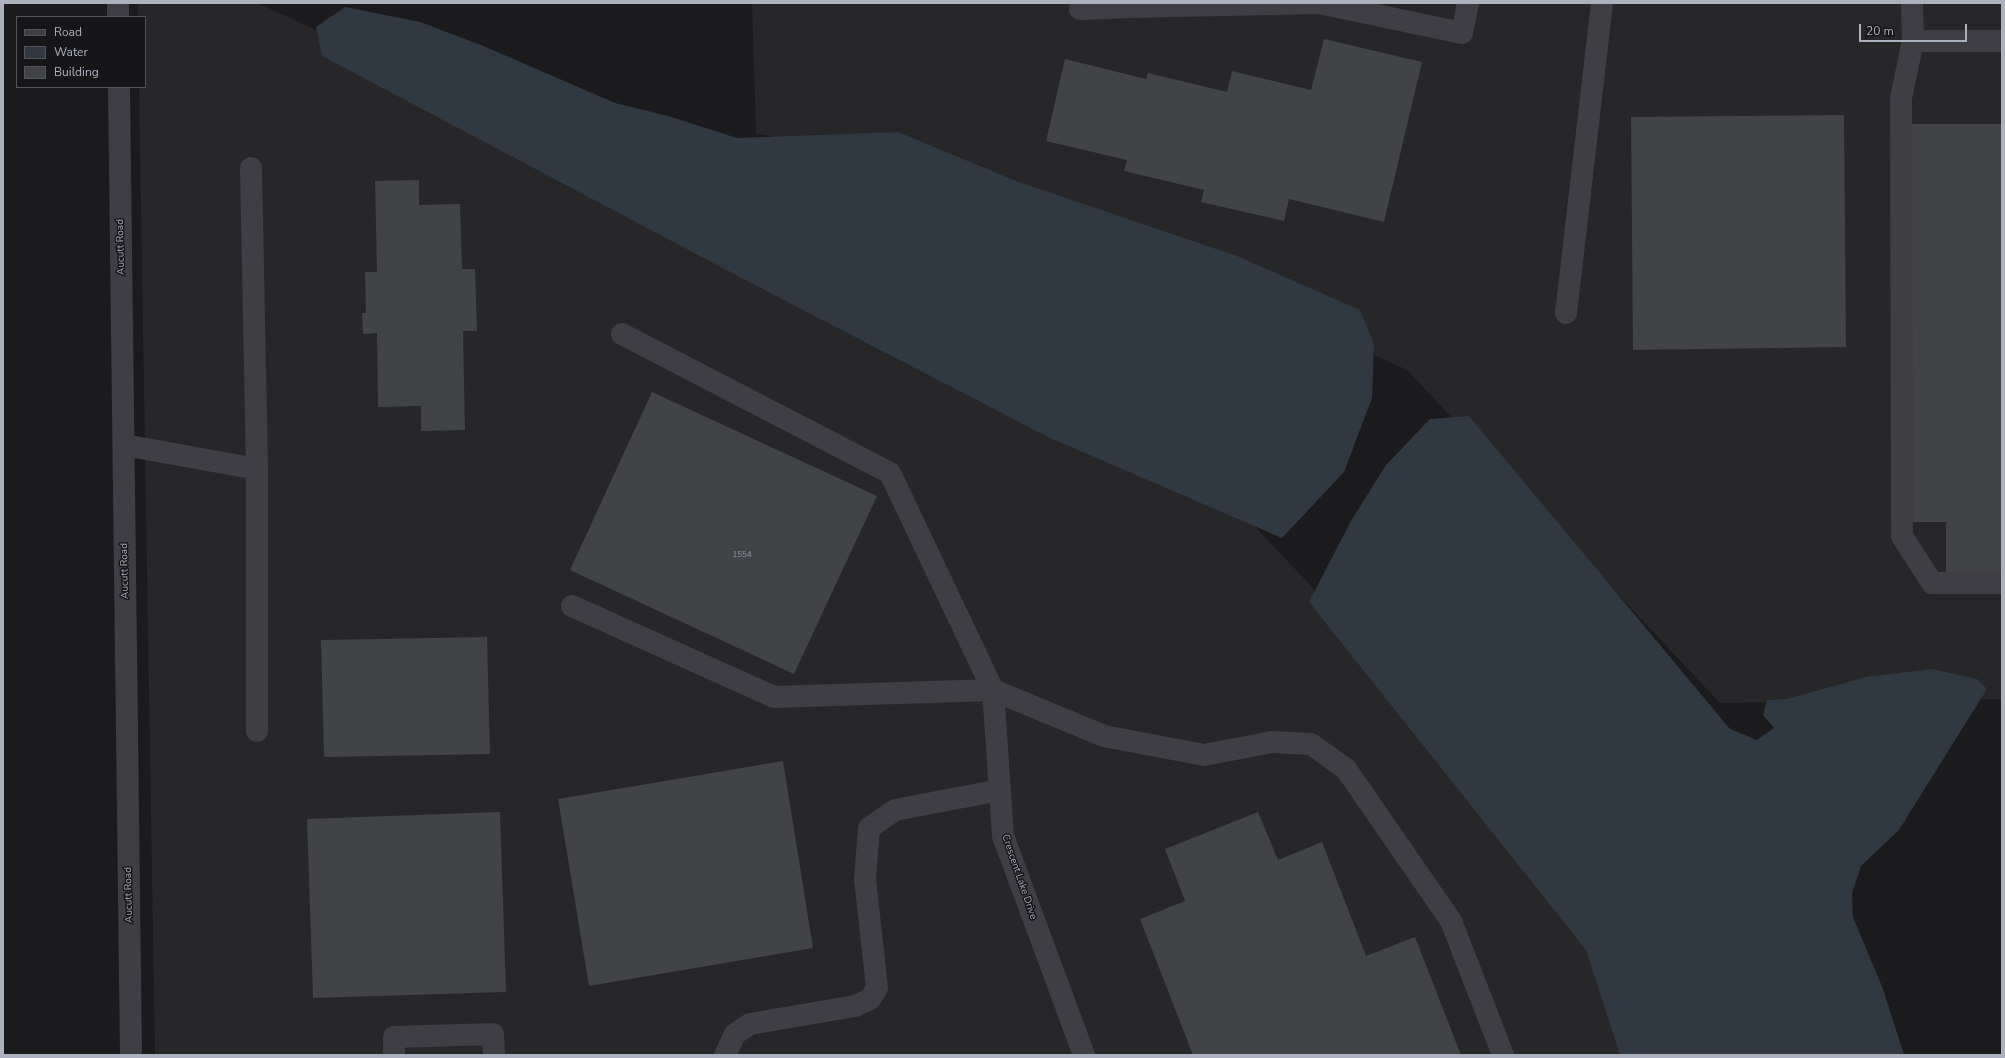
<!DOCTYPE html>
<html>
<head>
<meta charset="utf-8">
<style>
  body { margin:0 }
  #map { position:relative; width:2005px; height:1058px; overflow:hidden; background:#1b1b1d; font-family:"Nunito Sans",sans-serif }
  canvas { display:block }
  .frame { position:absolute; inset:0; border:4px solid #adb0bd; pointer-events:none }
  .legend { position:absolute; left:16px; top:16px; width:130px; height:72px; box-sizing:border-box; background:#161618; border:1px solid #52545a; margin:0; padding:5px 7px; list-style:none; font-size:12px; color:#adb0bd }
  .legend li { display:flex; align-items:center; gap:8px; height:20px }
  .legend b { width:20px; border:1px solid #52545a }
  .scale { position:absolute; left:1859px; top:24px; width:108px; height:18px; box-sizing:border-box; border:2px solid #adb0bd; border-top:0; padding-left:5px; font-size:12px; line-height:14px; white-space:nowrap; color:#adb0bd; -webkit-text-stroke:3px #161618; paint-order:stroke }
</style>
</head>
<body>
<div id="map">
<canvas width="2005" height="1058"></canvas>
<div class="frame"></div>
<ul class="legend">
<li><b style="height:5px;background:#3e3e44"></b>Road</li>
<li><b style="height:11px;background:#303842"></b>Water</li>
<li><b style="height:11px;background:#424347"></b>Building</li>
</ul>
<div class="scale">20 m</div>
</div>
<script>
const g = document.querySelector('canvas').getContext('2d');
g.lineJoin = 'round';
function paint(path, color) {
  g.fillStyle = color;
  g.fill(path, 'evenodd');
}
function strokePath(path, color, width, dash) {
  g.strokeStyle = color;
  g.lineWidth = width;
  g.lineCap = dash ? 'butt' : 'round';
  g.setLineDash(dash || []);
  g.stroke(path);
}
function drawText(font, color, halo, rows, align = 'center') {
  g.font = font + ' "Nunito Sans",sans-serif';
  g.lineWidth = 3;
  g.setLineDash([]);
  g.textBaseline = 'middle';
  g.strokeStyle = halo;
  g.fillStyle = color;
  for (const [text, x, y, turn = 0] of rows) {
    g.save();
    g.translate(x, y);
    g.rotate((+turn || 0) * Math.PI / 180);
    g.textAlign = isNaN(turn) ? turn : align;
    if (halo) g.strokeText(text, 0, 0);
    g.fillText(text, 0, 0);
    g.restore();
  }
}
paint(new Path2D(`
  M138,3H258L710,215L1247,518L1604,898L1658,1055H155L139,87H145V17H138Z
  M752,3H2002V699L1720,703L1407,370L943,159L756,134Z`), '#27272a');
paint(new Path2D(`
  M345,7L420,22L481,45L615,103L668,116L737,138L898,132L1016,181L1237,256L1360,310L1374,344L1372,398L1344,472L1282,538L1048,437L751,283L322,56L316,27Z
  M1469,416L1730,729L1757,740L1774,728L1763,715L1767,700L1787,699L1866,677L1932,669L1977,679L1987,689L1899,830L1861,866L1852,893L1853,917L1883,989L1904,1055H1620L1586,950L1309,602L1351,521L1386,465L1430,419Z`), '#303842');
paint(new Path2D(`
  M1324,39L1422,62L1384,222L1289,199L1284,221L1201,202L1204,190L1124,171L1127,160L1046,141L1065,59L1146,79L1148,73L1227,92L1232,71L1311,90Z
  M1844,115L1846,347L1633,350L1631,117Z
  M1910,124H2002V572L1946,573V522H1912Z
  M419,180V205L460,204L462,269H475L477,331H463L465,430L421,431V406L378,407L377,333L363,334L362,313H366L365,272H377L375,181Z
  M652,392L877,496L794,674L570,570Z
  M487,637L490,754L324,757L321,640Z
  M783,761L813,948L589,986L558,799Z
  M500,812L506,992L313,998L307,819Z
  M1258,812L1278,860L1322,842L1366,956L1415,937L1461,1055H1193L1140,919L1185,901L1165,849Z`), '#424347');
strokePath(new Path2D(`
  M118,3V17
  M1132,3L1131,7L1319,3L1462,33L1468,3
  M1912,3L1913,41L1901,98L1902,536L1932,583H2002
  M1080,9L1131,7
  M1913,41H2002
  M119,87L131,1055
  M251,168L257,469
  M1566,313L1602,3
  M622,334L890,473L993,690L1003,836L1084,1055
  M124,445L257,469V731
  M572,606L774,697L993,690L1104,736L1204,755L1272,742L1311,744L1346,769L1451,921L1503,1055
  M394,1055V1037L493,1034L494,1055
  M725,1055L735,1034L750,1024L855,1006L870,999L877,988L865,879L869,828L895,810L1000,790`), '#3e3e44', 22);
drawText('8px', '#9295a0', null, [
  ["1554",742,555]
]);
drawText('10px', '#adb0bd', '#161618', [
  ["Aucutt Road",121,247,-91],
  ["Aucutt Road",125,571,-91],
  ["Crescent Lake Drive",1019,877,71],
  ["Aucutt Road",129,895,-91]
]);
</script>
</body>
</html>
